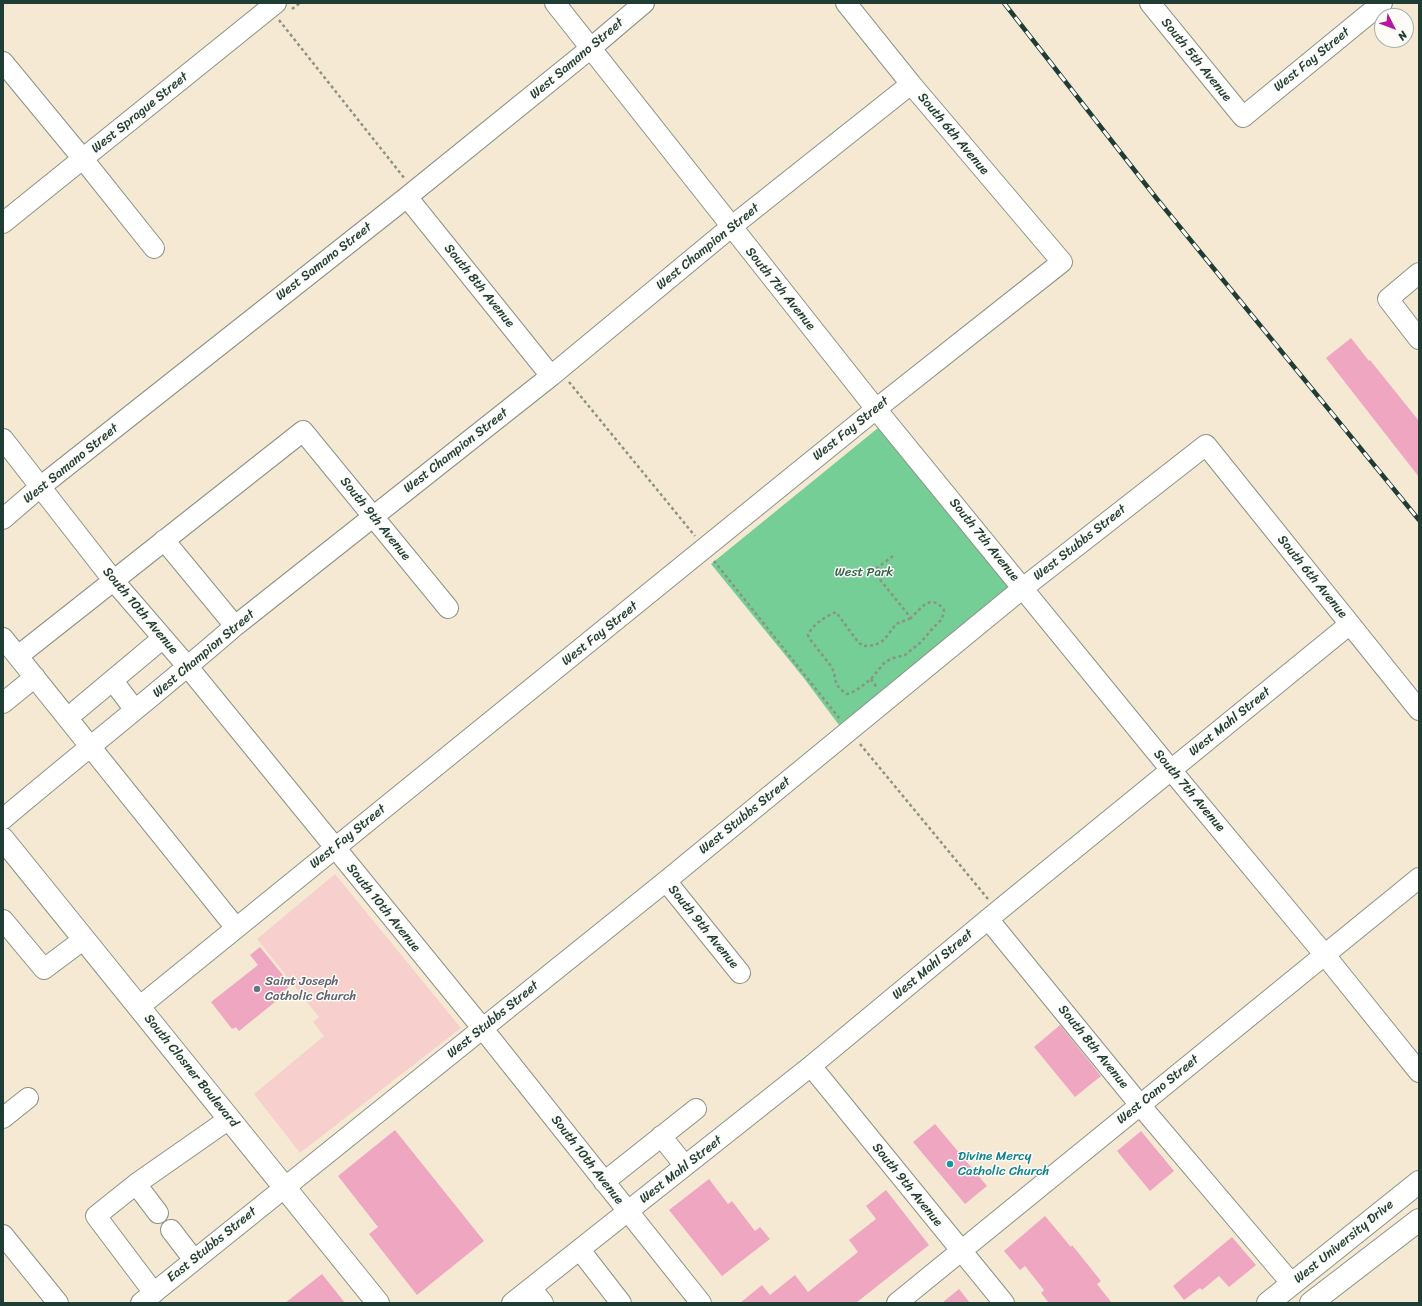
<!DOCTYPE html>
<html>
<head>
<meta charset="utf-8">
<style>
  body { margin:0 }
  #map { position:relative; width:1422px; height:1306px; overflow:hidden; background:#f6e9d4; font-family:Sriracha,sans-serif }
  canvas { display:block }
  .frame { position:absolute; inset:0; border:4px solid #1f3d34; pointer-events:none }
  .north { position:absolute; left:1374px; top:8px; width:40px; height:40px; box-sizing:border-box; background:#fdfcf7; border:1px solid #a4b0a9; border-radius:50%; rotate:132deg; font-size:11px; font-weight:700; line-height:16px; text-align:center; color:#1f3d34 }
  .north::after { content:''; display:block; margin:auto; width:14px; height:18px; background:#b5179e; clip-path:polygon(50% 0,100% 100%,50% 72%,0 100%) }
</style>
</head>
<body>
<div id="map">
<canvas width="1422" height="1306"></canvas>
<div class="frame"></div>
<div class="north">N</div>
</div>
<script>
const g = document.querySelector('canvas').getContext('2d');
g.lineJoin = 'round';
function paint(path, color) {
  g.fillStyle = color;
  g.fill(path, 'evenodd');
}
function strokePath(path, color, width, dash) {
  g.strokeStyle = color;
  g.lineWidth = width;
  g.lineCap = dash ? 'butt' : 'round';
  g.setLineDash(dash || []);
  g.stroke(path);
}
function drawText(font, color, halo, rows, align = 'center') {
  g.font = font + ' Sriracha,sans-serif';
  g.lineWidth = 3;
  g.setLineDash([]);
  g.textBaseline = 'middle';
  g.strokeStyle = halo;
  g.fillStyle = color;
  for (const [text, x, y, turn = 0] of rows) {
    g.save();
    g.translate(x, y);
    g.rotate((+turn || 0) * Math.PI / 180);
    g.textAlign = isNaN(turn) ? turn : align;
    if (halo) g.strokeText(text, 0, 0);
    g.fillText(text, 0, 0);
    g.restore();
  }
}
paint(new Path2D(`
  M335,874L461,1028L300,1153L254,1094L324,1036L313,1022L319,1017L257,939Z`), '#f7d0cd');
paint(new Path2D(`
  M878,428H881L1010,585L1006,593L839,725L803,677L711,564Z`), '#74ce95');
paint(new Path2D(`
  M1351,338L1369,361L1370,360L1419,421V477L1326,358Z
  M260,947L291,985L283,992L285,994L239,1031L236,1027L232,1029L211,1002L258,965L250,955Z
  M1060,1025L1101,1076L1075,1097L1034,1047Z
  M935,1124L987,1186L965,1204L913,1142Z
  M395,1130L484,1241L417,1295L369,1234L378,1227L338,1176Z
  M1141,1131L1174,1171L1150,1191L1117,1151Z
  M709,1179L728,1204L732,1201L755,1231L760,1227L770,1239L722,1276L669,1210Z
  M886,1190L929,1245L856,1303H740L762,1285L770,1295L795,1275L808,1292L858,1252L849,1240L876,1219L866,1206Z
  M1045,1216L1071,1247L1072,1245L1101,1281L1097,1284L1112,1303H1049L1041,1293L1044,1290L1025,1266L1020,1270L1004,1251Z
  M1232,1237L1256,1265L1229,1287L1219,1276L1202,1290L1200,1288L1184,1300L1173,1286Z
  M322,1274L345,1303H285Z
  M959,1289L970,1303H942Z`), '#efa6c1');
const minor = new Path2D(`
  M555,3L876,409L1171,770L1324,954L1419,1072
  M1150,3L1243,117L1382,3
  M3,62L83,159L154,248
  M407,197L551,376
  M3,223L276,3
  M1419,273L1388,299L1419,339
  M3,439L113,580L188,667L483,1029L701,1303
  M3,519L40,487L407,197L591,48L644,3
  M164,540L235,626
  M3,638L236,928
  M18,656L303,431L448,608
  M113,681L135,710
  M3,703L35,677
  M77,710L163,638
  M3,819C80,754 159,692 235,626L551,376L731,227L911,84
  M666,881L740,973
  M988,919L1140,1105L1292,1284
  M3,920L44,969L84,939
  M139,1007L876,409L1062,262L911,84L846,3
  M811,1066L1004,1303
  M3,1118L28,1098
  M661,1136L685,1166
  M604,1182L696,1109
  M136,1184L158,1213
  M171,1230L194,1260
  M3,1235L58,1303
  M580,1250L621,1303
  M531,1288L543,1303
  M154,1293L96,1216L136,1184L229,1119
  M141,1303L666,881L1023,588L1206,445L1419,710
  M512,1303L811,1066L998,911L1350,624
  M897,1303L1419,878`);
const major = new Path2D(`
  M3,839L378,1303
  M1268,1303L1419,1182
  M1311,1303L1419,1220`);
strokePath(minor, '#8a9384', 22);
strokePath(major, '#8a9384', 24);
strokePath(new Path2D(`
  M292,9L300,3
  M279,20L405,179
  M569,382L695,536
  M893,556L873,571L911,618C922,607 931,593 944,610L942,619L933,628L921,642L905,655L893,658L885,662L870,680L855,691L847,694C831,684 838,679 831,666L809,638L808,635C814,623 825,617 836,612L858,642L863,646L875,645L884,640L896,624L911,618
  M714,561L839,718
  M871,679L877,688
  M860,744L988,899`), '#8a9384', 2.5, [3, 3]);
strokePath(minor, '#fff', 20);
strokePath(major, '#fff', 22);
const rail = new Path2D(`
  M1004,3L1157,199L1419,520`);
strokePath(rail, '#1f3d34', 4.5);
strokePath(rail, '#fdfcf7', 3, [9]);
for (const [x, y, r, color] of [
  [257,989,4,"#6b7280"],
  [950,1164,4,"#0f9aa8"]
]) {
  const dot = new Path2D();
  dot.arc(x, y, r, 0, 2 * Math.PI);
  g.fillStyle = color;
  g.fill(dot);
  strokePath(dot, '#fdfcf7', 1.5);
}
drawText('13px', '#1f3d34', '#fdfcf7', [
  ["West Samano Street",577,59,-40],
  ["South 5th Avenue",1196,60,51],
  ["West Fay Street",1312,60,-39],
  ["West Sprague Street",140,113,-39],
  ["South 6th Avenue",953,134,50],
  ["West Champion Street",708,247,-39],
  ["West Samano Street",324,262,-38],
  ["South 8th Avenue",479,286,51],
  ["South 7th Avenue",780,289,51],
  ["West Fay Street",851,429,-39],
  ["West Champion Street",456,451,-38],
  ["West Samano Street",71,464,-39],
  ["South 9th Avenue",375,519,51],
  ["South 7th Avenue",984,540,51],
  ["West Stubbs Street",1080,543,-38],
  ["South 6th Avenue",1312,577,51],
  ["South 10th Avenue",140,611,50],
  ["West Fay Street",600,634,-39],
  ["West Champion Street",204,654,-40],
  ["West Mahl Street",1230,722,-39],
  ["South 7th Avenue",1189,791,50],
  ["West Stubbs Street",745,816,-39],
  ["West Fay Street",348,837,-39],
  ["South 10th Avenue",383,908,51],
  ["South 9th Avenue",703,927,51],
  ["West Mahl Street",933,965,-40],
  ["West Stubbs Street",493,1020,-39],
  ["South 8th Avenue",1093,1047,51],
  ["South Closner Boulevard",191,1071,51],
  ["West Cano Street",1158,1090,-39],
  ["South 10th Avenue",587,1160,52],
  ["West Mahl Street",681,1170,-38],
  ["South 9th Avenue",907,1185,51],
  ["West University Drive",1344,1242,-39],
  ["East Stubbs Street",212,1245,-39]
]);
drawText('13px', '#34614c', '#fdfcf7', [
  ["West Park",864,573]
]);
drawText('13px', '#5b616d', '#fdfcf7', [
  ["Saint Joseph",265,982],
  ["Catholic Church",265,997]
], 'left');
drawText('13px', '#0d838f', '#fdfcf7', [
  ["Divine Mercy",958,1157],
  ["Catholic Church",958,1172]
], 'left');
</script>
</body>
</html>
